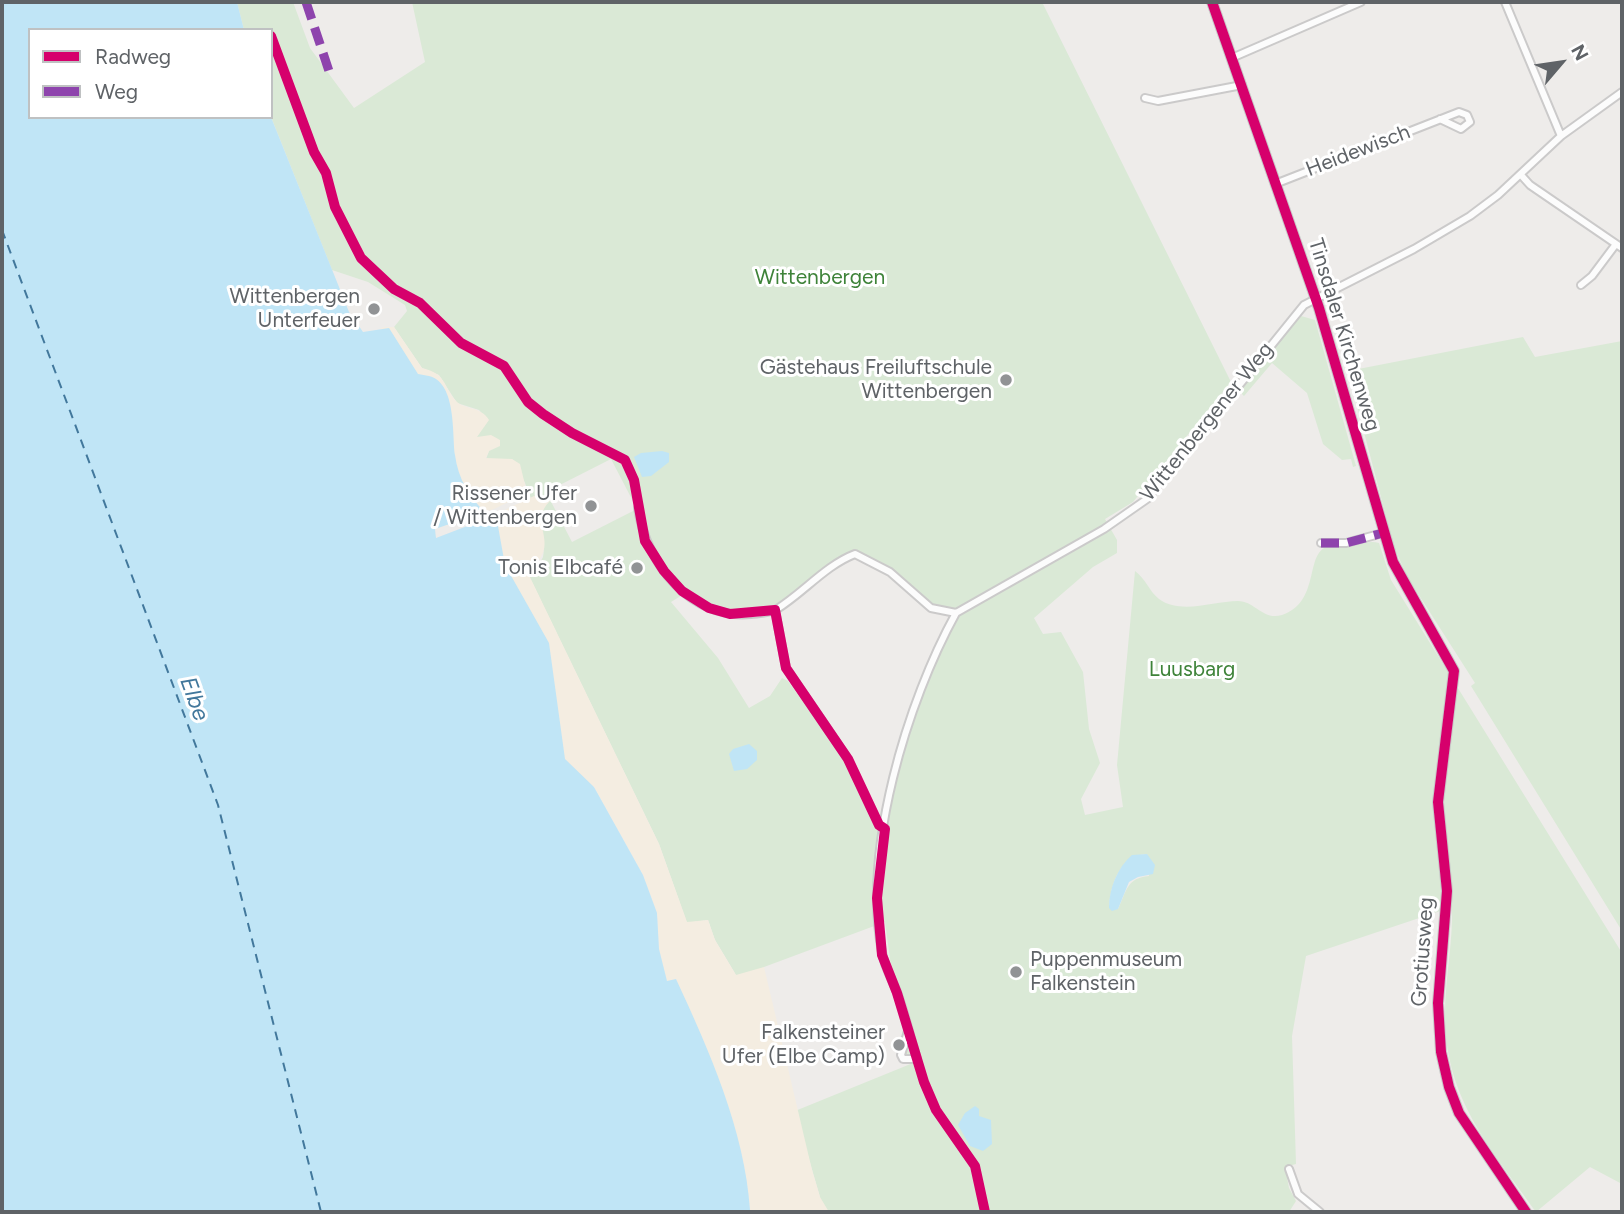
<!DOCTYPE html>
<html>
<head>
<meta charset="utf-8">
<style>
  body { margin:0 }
  #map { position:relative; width:1624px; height:1214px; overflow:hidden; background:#eeecea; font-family:Figtree,sans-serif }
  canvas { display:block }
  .frame { position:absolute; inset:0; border:4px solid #5f6367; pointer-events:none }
  .legend { position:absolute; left:28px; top:28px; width:245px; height:91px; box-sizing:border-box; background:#fff; border:2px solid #bfc1c2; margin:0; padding:9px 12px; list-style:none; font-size:21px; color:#5f6367 }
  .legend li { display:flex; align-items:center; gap:14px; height:35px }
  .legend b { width:35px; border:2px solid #bfc1c2 }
  .north { position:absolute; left:1526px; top:28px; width:70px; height:70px; -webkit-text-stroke:5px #fff; paint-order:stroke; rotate:61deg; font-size:19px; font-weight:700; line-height:28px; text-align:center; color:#5f6367 }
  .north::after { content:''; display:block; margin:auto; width:24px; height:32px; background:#5f6367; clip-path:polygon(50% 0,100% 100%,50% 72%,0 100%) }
</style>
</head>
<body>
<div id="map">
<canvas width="1624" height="1214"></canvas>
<div class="frame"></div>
<ul class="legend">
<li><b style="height:9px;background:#d6006c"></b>Radweg</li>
<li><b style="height:9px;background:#8e44ad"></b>Weg</li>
</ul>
<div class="north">N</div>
</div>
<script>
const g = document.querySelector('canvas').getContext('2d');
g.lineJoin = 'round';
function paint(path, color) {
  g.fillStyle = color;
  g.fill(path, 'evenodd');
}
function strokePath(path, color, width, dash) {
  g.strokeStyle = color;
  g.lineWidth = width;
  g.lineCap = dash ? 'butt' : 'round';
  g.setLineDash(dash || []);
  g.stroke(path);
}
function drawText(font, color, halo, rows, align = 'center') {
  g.font = font + ' Figtree,sans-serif';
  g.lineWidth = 6;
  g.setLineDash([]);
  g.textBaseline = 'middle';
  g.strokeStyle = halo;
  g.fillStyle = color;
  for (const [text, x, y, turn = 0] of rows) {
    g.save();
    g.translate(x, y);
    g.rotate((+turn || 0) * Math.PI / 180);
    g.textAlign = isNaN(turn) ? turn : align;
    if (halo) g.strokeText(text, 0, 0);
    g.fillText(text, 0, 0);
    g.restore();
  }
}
paint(new Path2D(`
  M237,2H293L310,48L354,108L425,62L412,2H1042L1231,382L1133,502L1105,519L1117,540V553L1093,567L1034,618L1043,634L1061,632L1083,672L1089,729L1100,763L1081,799L1085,815L1123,807L1117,765L1135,571C1146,579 1149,591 1159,599C1181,615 1214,601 1238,601C1255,601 1263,621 1282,615C1320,602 1305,556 1326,547C1330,544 1341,547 1347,546C1357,545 1369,540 1379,543L1391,580L1622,953V1184L1590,1167L1536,1212C1490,1147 1445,1099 1445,1015C1445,979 1453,943 1452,907L1306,956L1292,1036L1296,1164L1285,1167L1289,1188L1296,1201L1289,1212H814L820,1197L795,1111L913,1063L911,1056L904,1055L908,1041L892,974L885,922L764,967L763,980L736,975L715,940L708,920L687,923L659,844L526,570C533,567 540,564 543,557C549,540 523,471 512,459H486L489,451L483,438L476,437L488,420L479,410L457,403L439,375L422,368L394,327L407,311L405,305L368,282L332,270L271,117V30H244ZM611,459L637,509L572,542L546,492ZM853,552C891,561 901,589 931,607C938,611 950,612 958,614L937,652L894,774L886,833L847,762L788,681L782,678L770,696L749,708L718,658L671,602L687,592C762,637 792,595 853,552ZM1147,854L1149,876C1127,878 1127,890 1118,909L1109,905C1112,881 1121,855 1147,854Z
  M1301,316L1315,320L1356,466L1353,467L1351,459L1342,460L1323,444L1307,393L1272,363L1244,396L1239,391Z
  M1523,337L1535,357L1622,341V931L1471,686L1475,683L1408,578L1394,547L1348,371Z`), '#dae9d6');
paint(new Path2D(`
  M383,327H394L422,368C447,374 442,385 456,401C464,410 481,406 489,420L477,437L491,435L500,440V446L489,451L486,458L512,459L520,464L527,493L494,509L435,529L436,538L358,338L372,337Z
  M534,496H548L550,501C526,524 565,545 527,571L659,844L687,922L708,920L715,940L736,975L764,967L812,1170L820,1197L829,1212H743L750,1210C745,1130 705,1053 675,979L667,982L659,949L657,913L643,875L594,787L524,782L488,518Z`), '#f4ede1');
paint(new Path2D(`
  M2,2H237L244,30H30V117H271L349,312L363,332L389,328L418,374C422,375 425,375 429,376C457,383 452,435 455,455C458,478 469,497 485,512L435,529L436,538L496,515L505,565L549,643L565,759L594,787L643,875L657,913L659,949L667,981L676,979C709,1050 745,1131 750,1210L2,1212Z
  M662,451L669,453V462L651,476L642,477L634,457L641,453Z
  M749,744L757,751V760L747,769L734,771L729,754L733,749Z
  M1147,854L1155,865L1153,874L1138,877L1129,882L1118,909L1112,911L1109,908C1109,889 1117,868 1132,855Z
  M975,1106L979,1109V1116L991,1120L992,1144L983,1151L970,1146L958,1125L965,1113Z`), '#c0e5f6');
strokePath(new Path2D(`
  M2,230L218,805L321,1212`), '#42789c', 2, [9, 7]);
const street = new Path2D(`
  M1505,2L1561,136
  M1234,57L1361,2
  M1145,98L1158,101L1242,85
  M1521,175L1530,185L1622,248
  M1275,184L1459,112L1467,115L1470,122L1461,129L1440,119
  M1581,285L1592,276L1616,244
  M638,508C646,563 690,620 751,614C759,613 770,613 777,609C803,593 826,565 855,554L890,572L931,608L956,613L1104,529L1147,499L1304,305L1414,249L1470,216L1498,195L1561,136L1622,92
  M1321,543H1346L1383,533
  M775,610L786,668L848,759
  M908,1031L901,1055L903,1059H917C910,1036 905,1014 897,992C892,979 884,966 882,952C862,850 907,702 956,613
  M1289,1169L1298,1194L1320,1212`);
const secondary = new Path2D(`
  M1212,2L1319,308L1393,562L1454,671L1438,802L1447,891L1438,1003L1441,1052L1449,1087L1459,1113L1526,1212`);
strokePath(street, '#cbcaca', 10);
strokePath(secondary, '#c8c9c9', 12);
strokePath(street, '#fcfcfc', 6);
strokePath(secondary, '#fcfcfc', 9);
strokePath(new Path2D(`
  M306,2L331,77
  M1321,543H1346L1383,533`), '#8e44ad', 9, [18, 9]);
strokePath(new Path2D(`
  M1212,2L1319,308L1393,562L1454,671L1438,802L1447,891L1438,1003L1441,1052L1449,1087L1459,1113L1526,1212
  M271,36L314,152L326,173L335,207L361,258L394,289L420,303L461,343L504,366L528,402L543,414L572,433L625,460L634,480L645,541L664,571L682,591L709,608L730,614L775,610L786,668L848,759L879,825L885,829L877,898L882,955L897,993L924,1082L936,1110L975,1166L985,1212`), '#d6006c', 10);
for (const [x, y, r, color] of [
  [374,309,7,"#919395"],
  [1006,380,7,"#919395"],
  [591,506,7,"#919395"],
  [637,568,7,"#919395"],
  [1016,972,7,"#919395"],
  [899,1045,7,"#919395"]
]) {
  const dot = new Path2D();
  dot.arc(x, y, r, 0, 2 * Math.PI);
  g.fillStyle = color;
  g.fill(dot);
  strokePath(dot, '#fff', 2.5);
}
drawText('21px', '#5f6367', '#fff', [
  ["Heidewisch",1358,151,-21],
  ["Tinsdaler Kirchenweg",1344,335,73],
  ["Wittenbergener Weg",1207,422,-51],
  ["Grotiusweg",1423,952,-86]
]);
drawText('21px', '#3e8339', '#fff', [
  ["Wittenbergen",820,278],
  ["Luusbarg",1192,670]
]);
drawText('21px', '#5f6367', '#fff', [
  ["Wittenbergen",360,297],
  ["Unterfeuer",360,321],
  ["Gästehaus Freiluftschule",992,368],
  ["Wittenbergen",992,392],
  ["Rissener Ufer",577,494],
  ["/ Wittenbergen",577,518],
  ["Tonis Elbcafé",623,568],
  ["Puppenmuseum",1030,960,"left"],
  ["Falkenstein",1030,984,"left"],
  ["Falkensteiner",885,1033],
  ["Ufer (Elbe Camp)",885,1057]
], 'right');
drawText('italic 23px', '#42789c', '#fff', [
  ["Elbe",194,699,70]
]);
</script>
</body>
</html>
